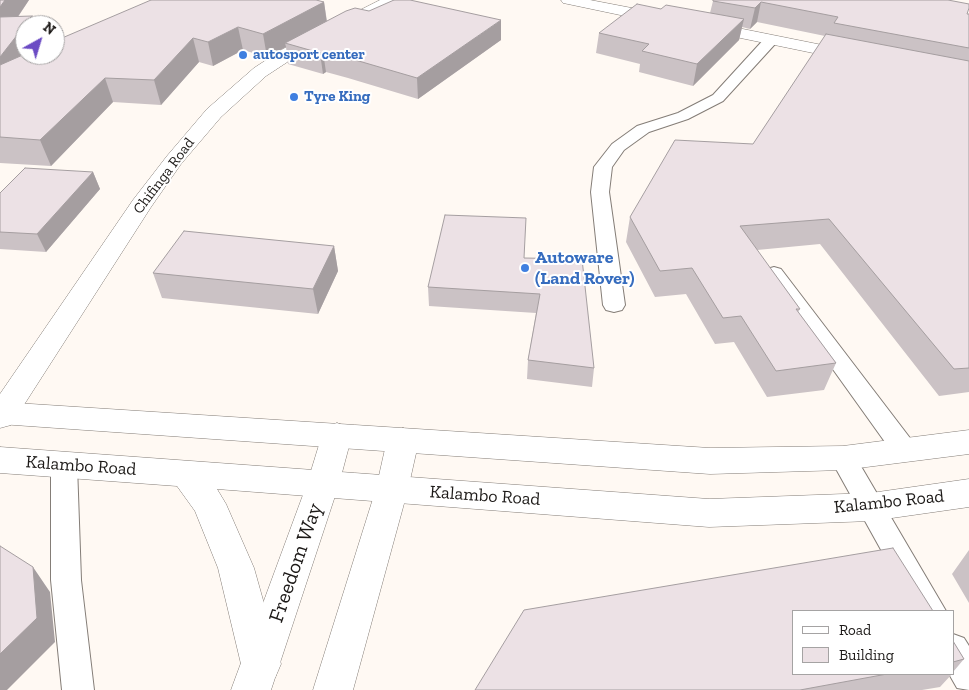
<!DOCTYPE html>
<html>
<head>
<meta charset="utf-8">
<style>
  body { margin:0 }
  #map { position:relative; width:969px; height:690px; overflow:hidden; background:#fff9f3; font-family:"Zilla Slab",serif }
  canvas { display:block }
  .legend { position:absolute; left:792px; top:610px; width:162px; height:65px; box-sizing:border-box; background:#fff; border:1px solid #a5a3a3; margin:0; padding:6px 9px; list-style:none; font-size:15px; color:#1d1a18 }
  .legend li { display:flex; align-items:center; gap:10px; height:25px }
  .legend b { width:25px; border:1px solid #a5a3a3 }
  .north { position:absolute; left:15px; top:15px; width:50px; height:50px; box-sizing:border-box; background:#fff; border:1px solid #a5a3a3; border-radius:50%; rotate:39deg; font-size:14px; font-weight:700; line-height:20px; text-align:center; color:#1d1a18 }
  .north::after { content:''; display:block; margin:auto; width:18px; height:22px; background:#6b4bc4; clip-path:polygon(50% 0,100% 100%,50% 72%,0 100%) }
</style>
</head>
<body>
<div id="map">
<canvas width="969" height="690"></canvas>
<ul class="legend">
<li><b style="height:6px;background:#fff"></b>Road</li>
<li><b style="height:14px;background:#ece1e5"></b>Building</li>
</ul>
<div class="north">N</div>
</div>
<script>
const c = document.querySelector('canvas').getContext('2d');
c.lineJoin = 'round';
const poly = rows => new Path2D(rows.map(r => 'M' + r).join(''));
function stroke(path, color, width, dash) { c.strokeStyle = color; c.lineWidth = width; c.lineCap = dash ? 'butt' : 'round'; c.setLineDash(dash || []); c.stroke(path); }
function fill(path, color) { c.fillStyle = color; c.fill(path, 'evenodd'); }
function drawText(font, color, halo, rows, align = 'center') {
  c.font = font + ' "Zilla Slab",serif'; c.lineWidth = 4; c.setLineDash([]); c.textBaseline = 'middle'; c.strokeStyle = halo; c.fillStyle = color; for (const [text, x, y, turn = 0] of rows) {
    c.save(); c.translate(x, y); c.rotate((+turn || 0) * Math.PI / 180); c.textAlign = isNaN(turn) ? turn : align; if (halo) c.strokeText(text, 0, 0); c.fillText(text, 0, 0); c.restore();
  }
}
const lane = poly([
  [771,36,776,37,778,40,776,43,723,101,688,119,649,132,624,150,612,167,609,192,625,305,622,310,614,312,606,310,603,305,591,192,594,167,612,144,637,126,678,113,713,95,766,37,771,36],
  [774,267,781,269,913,442,917,449,913,456,904,459,895,456,764,273,767,269,774,267],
  [843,448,852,451,946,611,915,611,830,458,834,451,843,448],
  [64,455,73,458,77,465,81,580,94,690,62,690,51,580,51,465,55,458,64,455],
  [953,634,964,638,969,646,969,690,957,688,949,674,953,674,953,634]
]);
const street = poly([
  [380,0,398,0,396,3,295,57,266,76,221,117,181,164,151,207,11,425,0,428,0,394,133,200,167,156,207,109,254,68,283,49,380,0],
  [561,0,590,0,663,14,668,16,671,19,668,22,663,24,568,4,563,3,561,0],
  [703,21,852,51,858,52,860,56,858,60,852,61,697,29,695,26,697,23,703,21]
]);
const secondary = poly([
  [337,423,348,427,352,435,339,484,271,690,231,690,307,484,322,435,326,427,337,423],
  [403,428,414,432,419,440,408,489,353,690,313,690,376,489,387,440,392,432,403,428]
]);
const primary = poly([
  [0,402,710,448,843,446,969,430,969,454,843,470,710,474,0,424,0,402],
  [0,447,709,499,871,493,969,479,969,507,871,521,709,527,217,489,226,504,254,568,281,664,275,678,261,683,247,678,241,664,218,568,195,511,177,486,0,473,0,447]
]);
const wall = poly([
  [0,0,29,0,18,17,25,55,324,2,327,21,501,40,418,99,348,78,326,72,323,74,288,64,286,47,267,57,243,50,213,66,199,62,161,105,113,102,51,166,0,163],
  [948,0,967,14,969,14,969,392,939,396,820,244,757,250,800,309,798,312,836,363,824,390,767,397,734,342,715,344,686,294,655,297,626,242,630,217,753,144,825,36,757,22,750,29,742,27,739,40,693,86,639,72,640,64,596,53,599,33,710,13,713,1],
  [93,172,100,189,46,252,0,249,0,193],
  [334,246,338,271,318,314,162,298,153,273],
  [524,258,594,368,592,387,527,379,528,360,536,313,429,306,428,287],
  [969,550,969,603,952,574],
  [953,641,964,659,953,672],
  [793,674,952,674,940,687,922,690,475,690]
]);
const shadedWall = poly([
  [5,0,29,0,2,40,0,36,0,7],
  [324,2,327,24,285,43,286,47,267,57,263,34],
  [761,2,757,22,750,29,755,8],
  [32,16,35,25,25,25,25,55,0,90,0,57],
  [744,19,739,40,693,86,697,64],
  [501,20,501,40,418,99,417,78],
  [238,27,243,50,213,66,208,42],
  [193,38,199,62,161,105,154,80],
  [323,52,326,72,323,74,320,53],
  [105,78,113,102,51,166,40,140],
  [93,172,100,189,46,252,37,234],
  [334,246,338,271,318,314,313,289],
  [33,567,50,592,55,642,7,690,0,690,0,654]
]);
const building = poly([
  [0,0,5,0,0,7,0,0],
  [151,0,316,0,324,2,263,34,238,27,208,42,193,38,154,80,105,78,40,140,0,137,0,65,25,54,25,55,55,55,55,41,151,0],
  [394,0,410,0,501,20,417,78,345,57,323,52,320,53,285,43,346,11,355,8,369,11,394,0],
  [713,0,948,0,969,4,969,8,967,14,969,14,969,48,834,23,838,17,761,2,755,8,713,1,713,0],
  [637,4,661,9,666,5,744,19,697,64,642,51,649,44,599,33,637,4],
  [32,16,0,57,0,17,32,16],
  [826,34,969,61,969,368,954,369,829,219,740,226,800,309,796,309,836,363,776,371,741,316,723,318,692,268,660,271,630,217,675,140,753,144,826,34],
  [25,168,93,172,37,234,0,232,0,193,25,168],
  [445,215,526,218,524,258,582,259,594,368,528,360,540,294,428,287,445,215],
  [184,231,334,246,313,289,153,273,184,231],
  [0,546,33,567,37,618,0,654,0,546],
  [893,548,933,611,793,611,793,674,887,674,800,690,475,690,524,610,893,548],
  [953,641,964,659,953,662,953,641]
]);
const markers = [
  [243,55,5,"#3f7fe0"],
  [294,97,5,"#3f7fe0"],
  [525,268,5,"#3f7fe0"]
];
const farShopnames = [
  ["autosport center",253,55],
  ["Tyre King",304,97]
];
const farStreetnames = [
  ["Chifinga Road",164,176,-53]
];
const shopNames = [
  ["Autoware",535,258],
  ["(Land Rover)",535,279]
];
const streetNames = [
  ["Kalambo Road",81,466,4],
  ["Kalambo Road",485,496,4],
  ["Kalambo Road",889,502,-6]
];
const nearStreetnames = [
  ["Freedom Way",296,563,-71]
];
stroke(lane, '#847d77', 2);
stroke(street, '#847d77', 1);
stroke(secondary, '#847d77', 1);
stroke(primary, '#847d77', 1);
fill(lane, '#fff');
fill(street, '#fff');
fill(secondary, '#fff');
fill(primary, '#fff');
fill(wall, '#cbc2c5');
fill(shadedWall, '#a59ea0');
fill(building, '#ece1e5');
stroke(building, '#a59ea0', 1);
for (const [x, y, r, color] of markers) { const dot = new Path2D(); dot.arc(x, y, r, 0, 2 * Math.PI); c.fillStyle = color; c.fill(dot); stroke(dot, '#fff', 2); }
drawText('bold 15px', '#366cbe', '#fff', farShopnames, 'left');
drawText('15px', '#1d1a18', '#fff', farStreetnames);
drawText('bold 18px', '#366cbe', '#fff', shopNames, 'left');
drawText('18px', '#1d1a18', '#fff', streetNames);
drawText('21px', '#1d1a18', '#fff', nearStreetnames);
</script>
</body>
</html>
